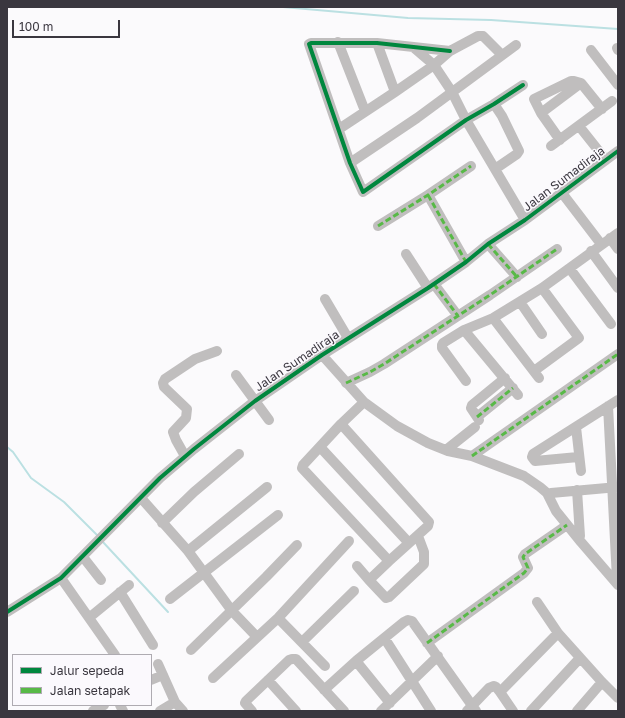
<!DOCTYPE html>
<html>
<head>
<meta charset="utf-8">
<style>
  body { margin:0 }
  #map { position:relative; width:625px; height:718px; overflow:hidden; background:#fbfafc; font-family:"Golos Text",sans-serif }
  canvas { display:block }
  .frame { position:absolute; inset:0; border:8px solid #3a373f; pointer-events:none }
  .legend { position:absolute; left:12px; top:654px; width:140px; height:52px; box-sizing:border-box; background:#fbf9fd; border:1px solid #aeabb1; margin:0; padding:5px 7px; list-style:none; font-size:12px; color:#3a373f }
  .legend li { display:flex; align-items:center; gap:8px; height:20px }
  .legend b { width:20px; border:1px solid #aeabb1 }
  .scale { position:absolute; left:12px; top:20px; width:108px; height:18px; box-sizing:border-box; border:2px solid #3a373f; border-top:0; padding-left:5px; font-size:12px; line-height:14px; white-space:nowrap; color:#3a373f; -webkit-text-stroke:3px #fbf9fd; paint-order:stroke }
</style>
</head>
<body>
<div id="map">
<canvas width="625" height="718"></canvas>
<div class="frame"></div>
<ul class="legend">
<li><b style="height:5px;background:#00873e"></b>Jalur sepeda</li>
<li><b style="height:5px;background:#58b947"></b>Jalan setapak</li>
</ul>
<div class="scale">100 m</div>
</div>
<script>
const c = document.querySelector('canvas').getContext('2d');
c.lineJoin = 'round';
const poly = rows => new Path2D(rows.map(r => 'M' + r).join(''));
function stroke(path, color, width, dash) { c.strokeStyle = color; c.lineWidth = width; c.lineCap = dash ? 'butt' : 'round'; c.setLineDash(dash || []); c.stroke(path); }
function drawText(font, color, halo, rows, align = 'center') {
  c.font = font + ' "Golos Text",sans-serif'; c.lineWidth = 3; c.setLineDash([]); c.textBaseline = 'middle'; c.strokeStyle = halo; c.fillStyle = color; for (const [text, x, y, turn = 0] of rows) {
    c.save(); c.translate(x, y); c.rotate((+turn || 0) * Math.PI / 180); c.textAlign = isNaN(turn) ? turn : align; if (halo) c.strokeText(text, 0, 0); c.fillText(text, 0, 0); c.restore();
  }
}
const stream = poly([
  [283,7,408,18,491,20,618,29],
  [7,447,13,452,31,478,64,502,98,536],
  [102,541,168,612]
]);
const minor = poly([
  [338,42,365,111],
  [377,43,395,92],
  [413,47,434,65,452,92,466,120,525,220],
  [617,48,618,50],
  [591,50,618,85],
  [450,51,377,43,311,43,309,44,350,163,363,192,466,120,494,104,523,85],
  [494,104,502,116,519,151,517,154,495,169],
  [541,113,581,83],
  [579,126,606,160],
  [339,129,395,92,434,65,450,51,478,36,483,36,501,54],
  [560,140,541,113,534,99,571,81,574,81,581,83,602,109],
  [551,146,612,101],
  [350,163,417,118,516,45],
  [562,193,601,244],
  [428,195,466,262],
  [378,226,428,195,471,166],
  [610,238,618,249],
  [488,244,517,277],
  [591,251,618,288],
  [406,254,428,288],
  [570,269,611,324],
  [434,284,458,316],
  [325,299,348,338],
  [520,302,542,334],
  [493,318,539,378],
  [464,330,518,395],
  [322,355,364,402,397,426,428,443,448,451,472,456,524,476,540,487,547,493,556,511,581,542,618,585],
  [534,371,579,338,542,288],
  [236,375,269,420],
  [466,381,442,348,442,345,443,343,464,330,493,318,542,288,618,233],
  [346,383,370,372,384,364,490,295,557,249],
  [608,406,617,579],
  [477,417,513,388],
  [479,420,471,408,472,405,505,378],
  [341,424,429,522,428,526,389,561,302,468,303,465,341,424,364,402],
  [576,427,581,471],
  [320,447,409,543],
  [446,450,475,427],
  [185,456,176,440,173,432,186,418,187,409,164,387,163,383,165,379,195,359,217,351],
  [472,456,618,354],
  [578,457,535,461,532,457,533,454,618,400],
  [577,490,580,536],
  [551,493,618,487],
  [141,498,188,551,232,611,257,637],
  [162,523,194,492,239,454],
  [188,551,267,487],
  [83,557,101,580],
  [389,561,369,580,386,598,389,597,424,564,424,552,418,536],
  [357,566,369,580],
  [61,578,115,655],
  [120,592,153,645],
  [170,599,278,515],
  [537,602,558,633,602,682,618,698],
  [7,612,61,578,160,478,194,449,255,401,322,355,428,288,466,262,488,244,525,220,618,151],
  [90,617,129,585],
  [278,618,325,666],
  [385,639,431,711],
  [302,642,354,591],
  [427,643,524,573,528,568,523,557,525,554,567,525],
  [191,650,266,577,297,545],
  [356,661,390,703],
  [158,664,175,702,183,711],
  [213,678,278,618,349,541],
  [151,680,163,675],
  [268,680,296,711],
  [324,690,356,661,404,622,408,620,412,621,476,711],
  [500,692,558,633],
  [120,705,123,711],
  [93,711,104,705],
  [160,711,175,702],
  [252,711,245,703,246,701,289,660,292,659,296,659,344,711],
  [381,711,438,656],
  [467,711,489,688,494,686,496,687,500,692,513,711],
  [531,711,580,658],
  [577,711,602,682]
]);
const quiet = poly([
  [428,195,466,262],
  [378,226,428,195,471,166],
  [488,244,517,277],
  [434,284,458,316],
  [346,383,370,372,384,364,490,295,557,249],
  [477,417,513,388],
  [472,456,618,354],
  [427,643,524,573,528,568,523,557,525,554,567,525]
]);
const cycleway = poly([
  [450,51,377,43,311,43,309,44,350,163,363,192,466,120,494,104,523,85],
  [7,612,61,578,160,478,194,449,255,401,322,355,428,288,466,262,488,244,525,220,618,151]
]);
const streetNames = [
  ["Jalan Sumadiraja",564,179,-37],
  ["Jalan Sumadiraja",297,361,-34]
];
stroke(stream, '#bbe0e2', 2);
stroke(minor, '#c0bebe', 10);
stroke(quiet, '#58b947', 3, [6, 3]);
stroke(cycleway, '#00873e', 4);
drawText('12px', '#3a373f', '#fbf9fd', streetNames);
</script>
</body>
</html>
